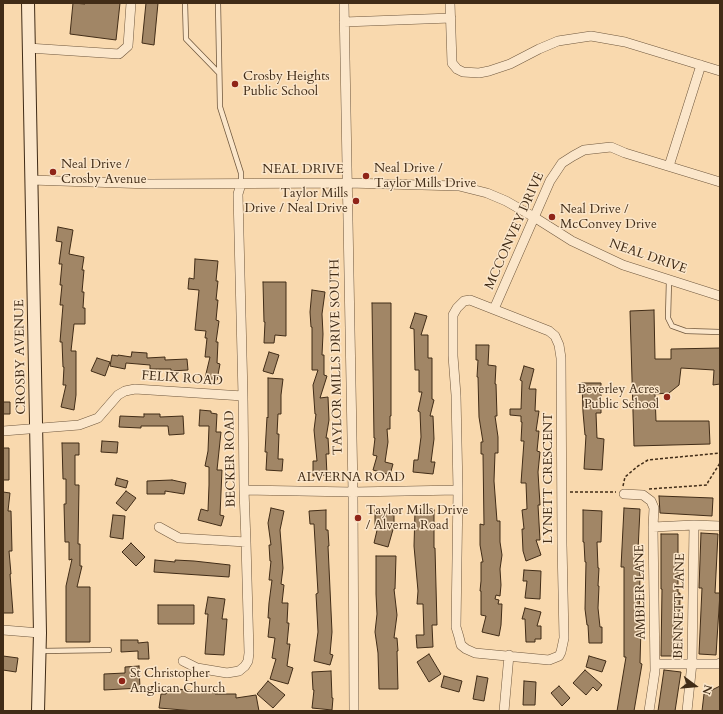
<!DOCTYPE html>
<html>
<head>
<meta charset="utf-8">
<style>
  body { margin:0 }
  #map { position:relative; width:723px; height:714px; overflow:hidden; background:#f9d9ae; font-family:Cardo,serif }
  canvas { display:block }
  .frame { position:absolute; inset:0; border:4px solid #412c17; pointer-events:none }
  .north { position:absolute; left:675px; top:666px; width:40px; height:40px; -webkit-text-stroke:3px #fbe6ca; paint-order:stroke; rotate:106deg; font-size:11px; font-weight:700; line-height:16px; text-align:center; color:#412c17 }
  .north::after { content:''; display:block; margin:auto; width:14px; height:18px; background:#412c17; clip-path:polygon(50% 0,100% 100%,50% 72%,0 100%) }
</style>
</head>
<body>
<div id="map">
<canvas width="723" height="714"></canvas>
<div class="frame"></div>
<div class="north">N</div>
</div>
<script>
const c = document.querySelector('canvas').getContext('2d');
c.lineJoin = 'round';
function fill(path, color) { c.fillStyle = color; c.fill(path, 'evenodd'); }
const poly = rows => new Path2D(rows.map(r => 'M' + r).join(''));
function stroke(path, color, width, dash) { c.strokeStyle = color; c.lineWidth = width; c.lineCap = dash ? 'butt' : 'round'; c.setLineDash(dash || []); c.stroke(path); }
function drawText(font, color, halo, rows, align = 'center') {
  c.font = font + ' Cardo,serif'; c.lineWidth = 3; c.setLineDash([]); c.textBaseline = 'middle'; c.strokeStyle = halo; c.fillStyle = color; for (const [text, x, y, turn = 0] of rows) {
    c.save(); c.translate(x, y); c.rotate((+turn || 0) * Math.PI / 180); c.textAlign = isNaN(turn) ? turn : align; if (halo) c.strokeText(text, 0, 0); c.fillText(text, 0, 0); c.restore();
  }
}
const building = poly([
  [73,3,85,4,85,3,120,3,116,40,70,34,73,3],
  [146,3,158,3,154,45,142,43,146,3],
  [58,227,73,230,69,254,84,257,82,270,84,270,82,292,84,292,83,308,85,308,85,324,74,324,71,351,76,351,76,395,74,410,61,407,66,385,63,385,64,367,63,367,62,342,60,342,63,305,60,305,62,285,60,285,62,264,59,264,62,242,56,241,58,227],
  [195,259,218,261,216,281,218,281,216,300,218,300,216,320,219,321,216,342,218,342,217,363,220,364,217,380,205,378,210,357,205,357,207,338,205,338,206,331,195,330,199,290,188,289,189,278,194,279,195,259],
  [263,282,286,282,286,336,275,335,274,343,264,343,265,322,264,322,263,282],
  [312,290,325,292,322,314,323,334,322,355,324,355,324,375,327,376,320,398,328,397,329,420,326,438,328,438,329,454,326,454,327,475,313,476,313,461,317,461,314,430,316,414,315,414,313,385,318,370,312,370,312,327,311,327,310,312,312,290],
  [372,303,391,303,391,416,390,416,390,429,387,429,388,442,385,462,393,464,390,475,373,470,377,456,373,455,375,438,374,438,372,303],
  [654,310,655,359,671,359,671,349,720,348,720,384,713,385,714,370,681,368,679,385,669,393,655,394,656,421,709,421,710,444,634,446,630,311,654,310],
  [415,313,427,316,421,335,428,335,428,358,432,358,432,399,434,400,430,416,433,416,434,439,431,462,435,462,433,474,413,472,414,460,418,460,421,437,420,412,418,411,422,392,419,392,419,370,415,370,414,329,410,328,415,313],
  [476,345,489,345,488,365,496,366,495,384,496,384,497,416,495,416,498,437,498,453,495,453,494,481,497,521,500,521,500,542,502,555,500,569,501,585,500,596,496,595,495,599,499,600,498,604,502,604,501,625,499,636,482,632,486,616,481,615,481,591,480,591,481,581,481,562,483,562,480,545,480,524,484,525,483,454,481,454,481,442,483,442,479,417,478,377,477,377,478,360,476,360,476,345],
  [132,352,147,353,147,358,165,357,165,360,187,359,188,370,171,371,171,369,150,369,150,365,126,363,125,369,110,366,112,355,118,356,118,355,131,357,132,352],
  [269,352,279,355,273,374,263,371,269,352],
  [97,358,110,362,105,376,91,371,97,358],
  [524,366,534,369,529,389,536,389,535,411,539,411,536,431,539,431,537,451,540,452,538,472,540,505,538,505,540,540,536,540,541,555,526,561,523,551,522,529,524,529,522,510,527,509,526,483,521,483,524,441,521,441,522,422,521,422,521,416,510,415,510,409,521,409,522,381,520,380,524,366],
  [268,378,283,379,281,395,281,414,278,414,277,434,279,434,278,459,283,459,282,471,266,470,267,452,265,452,267,417,268,418,268,378],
  [582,383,601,383,601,413,596,413,597,438,604,439,602,470,584,469,586,435,585,435,583,412,582,383],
  [3,402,10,402,10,414,3,414,3,402],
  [200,410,211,411,211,413,217,414,216,432,221,432,217,470,222,470,220,515,224,516,221,526,198,520,201,509,208,511,209,485,209,467,205,466,208,451,209,426,199,426,200,410],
  [144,414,160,414,160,417,183,416,184,434,169,435,168,426,141,426,141,428,119,427,120,416,144,417,144,414],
  [102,441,118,442,117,453,101,452,102,441],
  [62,443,79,443,79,455,75,455,75,485,79,485,78,544,80,544,80,566,82,566,77,587,90,587,90,642,66,642,66,586,72,559,69,560,69,542,65,542,64,504,66,504,66,479,63,479,62,443],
  [3,448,9,448,9,480,3,480,3,448],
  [117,478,128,481,126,488,115,485,117,478],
  [172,480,186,483,184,494,165,491,165,494,147,494,147,481,172,480],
  [126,491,136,498,126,511,116,503,126,491],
  [3,492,10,493,8,511,11,511,12,551,9,551,11,574,10,574,13,613,3,613,3,492],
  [659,496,713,498,712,516,660,513,659,496],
  [271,508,284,511,280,530,283,568,281,584,284,585,282,603,288,603,287,623,289,623,287,644,290,644,287,666,293,668,288,684,270,679,276,659,272,658,275,638,268,637,270,618,268,618,269,603,272,580,269,580,271,561,270,561,269,545,271,545,268,523,271,508],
  [624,508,640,509,637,571,640,572,639,627,641,627,640,663,642,664,634,711,617,711,626,657,624,657,624,567,621,567,624,508],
  [326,510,326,530,328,530,329,546,328,546,332,632,330,654,333,655,330,665,314,661,318,632,316,594,318,593,314,524,310,524,309,511,326,510],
  [375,510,394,510,394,526,388,547,374,543,378,526,375,526,375,510],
  [434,510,434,548,435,548,437,625,432,625,433,647,417,648,416,635,424,635,423,604,417,604,418,591,414,546,415,511,434,510],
  [583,510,602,511,601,542,597,542,598,568,599,568,598,586,599,586,598,608,600,627,602,627,602,643,589,643,588,625,587,625,585,609,586,562,585,562,584,542,583,542,583,510],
  [113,515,125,516,123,539,110,537,113,515],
  [701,533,718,534,715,593,720,593,716,655,699,654,702,588,699,588,701,533],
  [661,534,678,534,678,593,680,593,679,656,661,656,662,589,661,589,661,534],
  [131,543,145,557,136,566,122,552,131,543],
  [376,556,396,556,395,589,394,589,397,615,394,638,397,638,398,651,397,651,398,689,379,689,378,653,375,632,377,614,376,594,376,556],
  [155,560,175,562,175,560,194,561,230,565,229,577,154,572,155,560],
  [524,570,541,571,540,599,525,598,527,581,523,581,524,570],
  [208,597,225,599,222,619,227,619,224,655,205,654,208,614,205,614,208,597],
  [158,605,194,605,194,624,158,624,158,605],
  [525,608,541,612,537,626,541,626,541,639,535,639,535,642,526,642,525,619,522,619,525,608],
  [121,640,138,640,138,643,148,642,149,659,138,659,138,651,121,652,121,640],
  [429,654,441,674,429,682,417,662,429,654],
  [3,656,18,658,16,672,3,670,3,656],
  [589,656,606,661,602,672,586,667,589,656],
  [139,666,140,688,104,690,104,674,125,673,125,667,139,666],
  [585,670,602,685,597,691,593,687,586,695,573,683,585,670],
  [664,670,681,672,675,711,658,711,664,670],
  [331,671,332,698,333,698,332,710,312,708,314,690,313,690,312,672,331,671],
  [444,676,462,681,459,692,441,687,444,676],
  [477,676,488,678,484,701,473,699,477,676],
  [268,681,285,695,273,708,257,694,268,681],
  [524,681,536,682,535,705,523,705,524,681],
  [559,686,570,698,562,706,551,693,559,686],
  [720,686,720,711,702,711,704,694,720,686],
  [167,688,197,691,197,692,215,692,215,694,236,694,236,698,256,695,259,711,195,711,159,708,161,694,166,694,167,688]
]);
const path = poly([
  [623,486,625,477,638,466,648,460,720,453],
  [649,489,707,485,708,482,720,463],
  [570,492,616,492]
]);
const lane = poly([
  [185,3,186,39,219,73],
  [218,3,220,107,241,173,241,184],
  [669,280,668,318,672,326,686,331,720,332],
  [40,651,109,650]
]);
const street = poly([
  [344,3,353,492,354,711],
  [450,3,452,63,457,69,463,72,479,73,489,71,510,64,539,49,558,41,591,36,625,42,720,71],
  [344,22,451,18],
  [28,48,119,54,128,46,131,3],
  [669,166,701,65],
  [31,180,150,184,348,183,459,186,487,193,506,201,534,217,572,241,623,265,720,296],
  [470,300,549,331,555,336,559,345,561,358,562,544,564,638,561,652,559,656,549,660,475,653,466,649,461,645,459,637,456,627,458,490,456,395,453,356,453,315,457,308,464,301,470,300],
  [494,309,550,181,562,163,573,156,584,150,611,147,625,153,720,182],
  [3,431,79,425,98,418,118,395,125,391,135,389,243,396],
  [244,490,353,492,458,490],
  [624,494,643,495,651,501,654,508,653,527,655,671,649,711],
  [159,527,179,538,246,542],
  [653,527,694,525,720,526],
  [3,630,40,633],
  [183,661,197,668,227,673,239,671,245,666,248,661,249,653,246,542,244,490,243,396,238,194,241,184],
  [655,664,719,664,720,663],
  [504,711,509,655],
  [687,711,692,663,694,525]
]);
const secondary = poly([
  [28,3,40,633,38,711]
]);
const markers = [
  [235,84,4,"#8f2418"],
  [53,172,4,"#8f2418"],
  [366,176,4,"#8f2418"],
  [356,201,4,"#8f2418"],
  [552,217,4,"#8f2418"],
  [667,397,4,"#8f2418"],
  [358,518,4,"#8f2418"],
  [122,681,4,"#8f2418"]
];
const poiNames = [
  ["Crosby Heights",243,77],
  ["Public School",243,92],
  ["Neal Drive /",61,165],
  ["Crosby Avenue",61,180],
  ["Neal Drive /",374,169],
  ["Taylor Mills Drive",374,184],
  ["Taylor Mills",348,194,"right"],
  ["Drive / Neal Drive",348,209,"right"],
  ["Neal Drive /",560,210],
  ["McConvey Drive",560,225],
  ["Beverley Acres",659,390,"right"],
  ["Public School",659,405,"right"],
  ["Taylor Mills Drive",366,511],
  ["/ Alverna Road",366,526],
  ["St Christopher",130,674],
  ["Anglican Church",130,689]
];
const streetNames = [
  ["NEAL DRIVE",303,170],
  ["MCCONVEY DRIVE",515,231,-66],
  ["NEAL DRIVE",648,257,19],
  ["CROSBY AVENUE",21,357,-91],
  ["TAYLOR MILLS DRIVE SOUTH",337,357,-91],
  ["FELIX ROAD",182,379,4],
  ["BECKER ROAD",231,459,-91],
  ["ALVERNA ROAD",351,478],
  ["LYNETT CRESCENT",549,478,-90],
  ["AMBLER LANE",641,592,-91],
  ["BENNETT LANE",680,606,-89]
];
fill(building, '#a18666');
stroke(building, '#412c17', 1);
stroke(lane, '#6f573d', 6);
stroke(street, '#6f573d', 10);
stroke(secondary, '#412c17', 14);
stroke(path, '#412c17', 1.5, [3, 2]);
stroke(lane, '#fbe6ca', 4.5);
stroke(street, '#fbe6ca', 9);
stroke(secondary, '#fbe6ca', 12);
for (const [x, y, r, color] of markers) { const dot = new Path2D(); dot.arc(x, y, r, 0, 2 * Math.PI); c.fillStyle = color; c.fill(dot); stroke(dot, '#fbe6ca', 1.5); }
drawText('13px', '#412c17', '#fbe6ca', poiNames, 'left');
drawText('13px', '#412c17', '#fbe6ca', streetNames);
</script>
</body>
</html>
